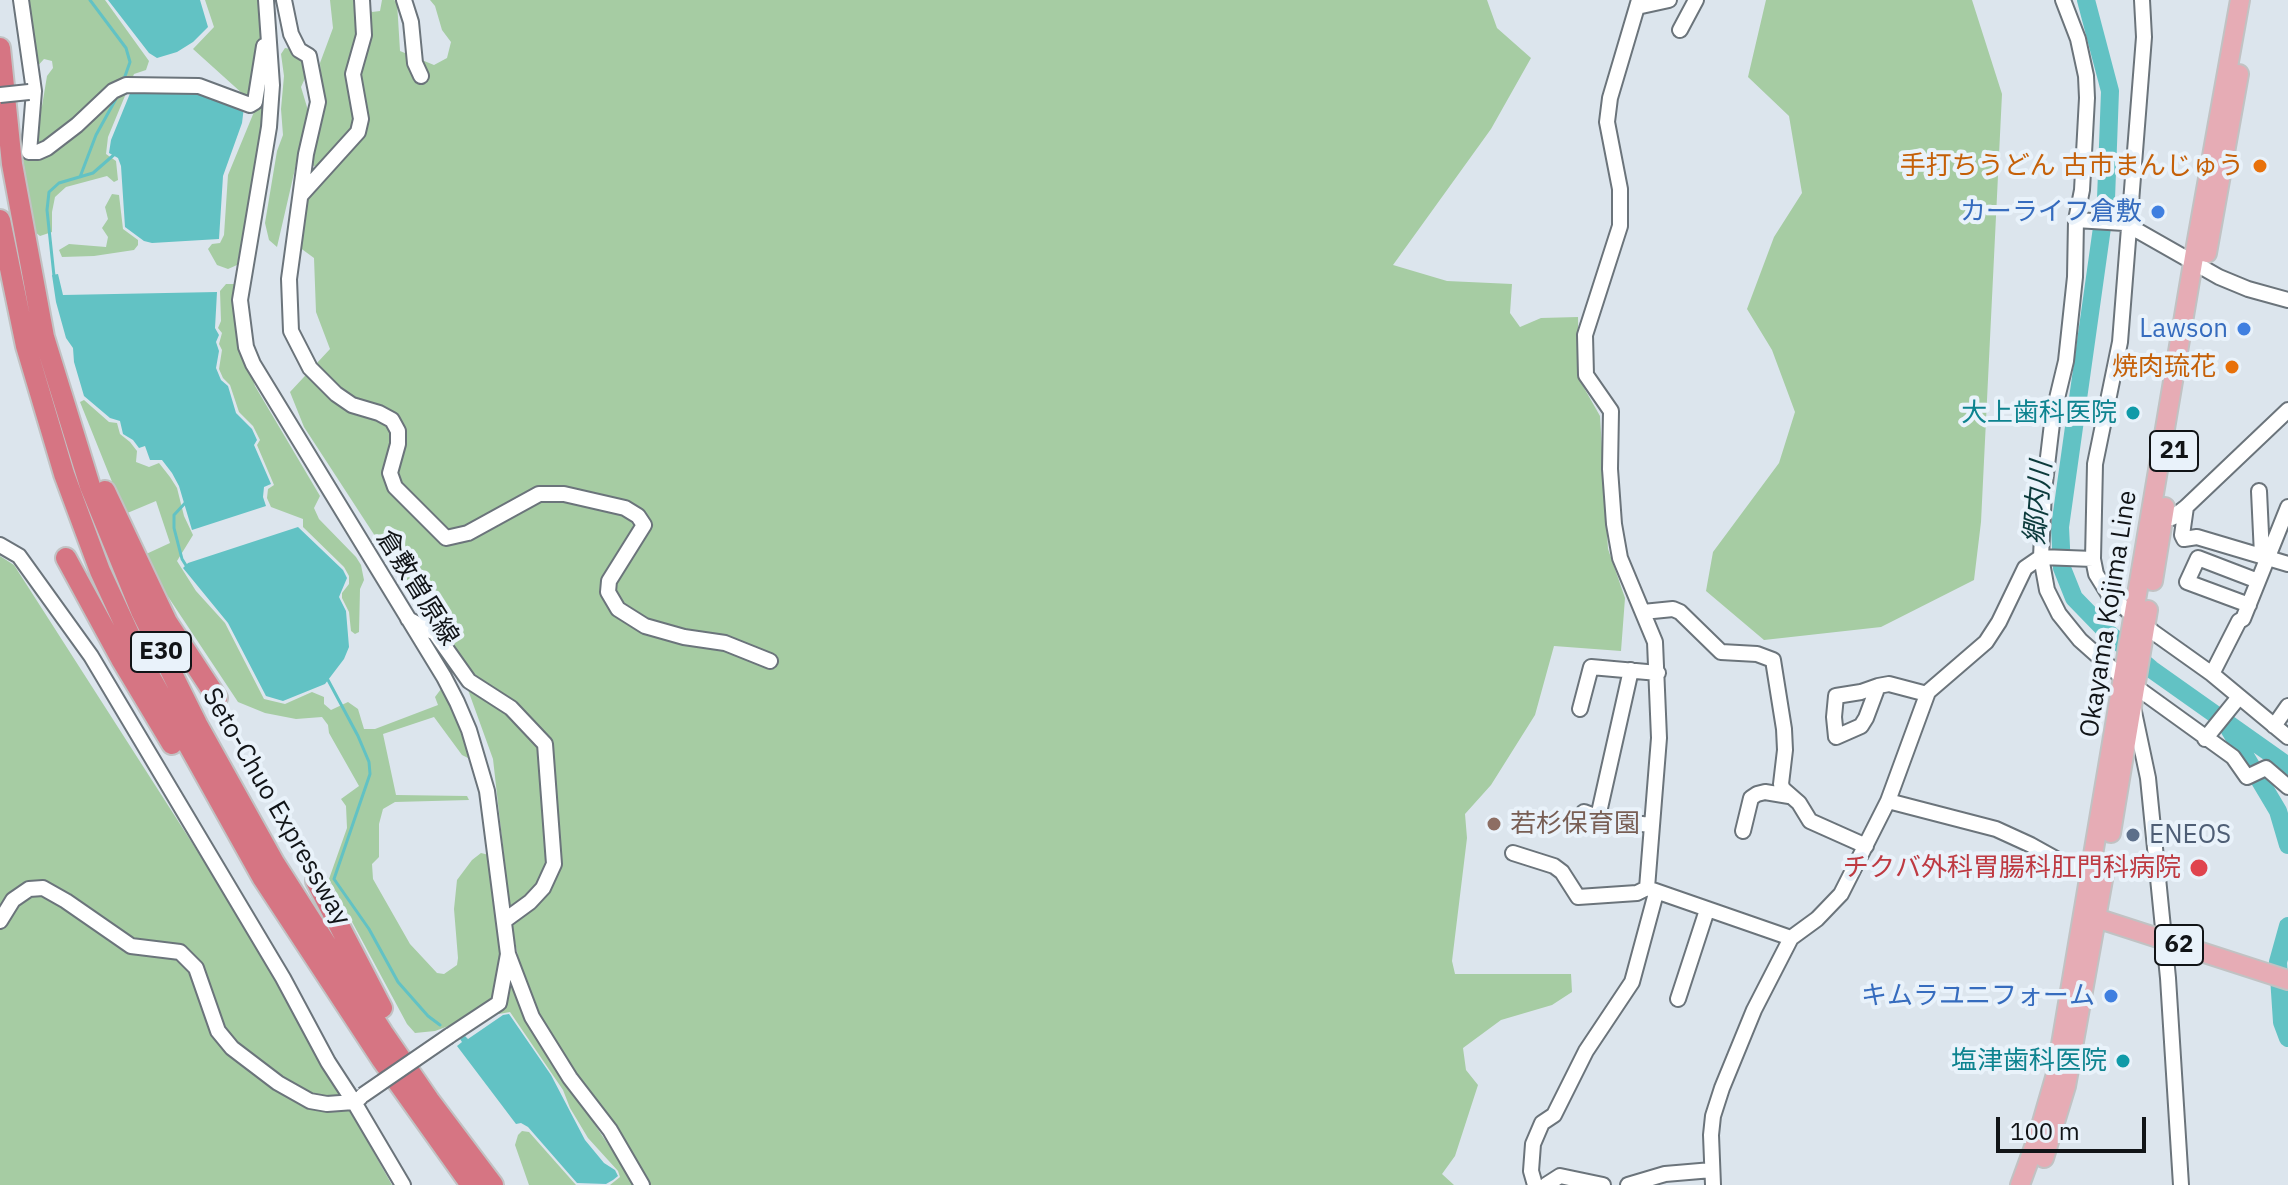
<!DOCTYPE html>
<html>
<head>
<meta charset="utf-8">
<style>
  body { margin:0 }
  #map { position:relative; width:2288px; height:1185px; overflow:hidden; background:#dce5ed; font-family:"IBM Plex Sans",sans-serif }
  canvas { display:block }
  .scale { position:absolute; left:1996px; top:1117px; width:150px; height:36px; box-sizing:border-box; border:4px solid #111417; border-top:0; padding-left:10px; font-size:24px; line-height:28px; white-space:nowrap; color:#111417; -webkit-text-stroke:6px #e9f2fa; paint-order:stroke }
</style>
</head>
<body>
<div id="map">
<canvas width="2288" height="1185"></canvas>
<div class="scale">100 m</div>
</div>
<script>
const c = document.querySelector('canvas').getContext('2d');
c.lineJoin = 'round';
function fill(path, color) { c.fillStyle = color; c.fill(path, 'evenodd'); }
const poly = rows => new Path2D(rows.map(r => 'M' + r).join(''));
function stroke(path, color, width, dash) { c.strokeStyle = color; c.lineWidth = width; c.lineCap = dash ? 'butt' : 'round'; c.setLineDash(dash || []); c.stroke(path); }
function drawText(font, color, halo, rows, align = 'center') {
  c.font = font + ' "IBM Plex Sans","Noto Sans JP",sans-serif'; c.lineWidth = 8; c.setLineDash([]); c.textBaseline = 'middle'; c.strokeStyle = halo; c.fillStyle = color; for (const [text, x, y, turn = 0] of rows) {
    c.save(); c.translate(x, y); c.rotate((+turn || 0) * Math.PI / 180); c.textAlign = isNaN(turn) ? turn : align; if (halo) c.strokeText(text, 0, 0); c.fillText(text, 0, 0); c.restore();
  }
}
const green = poly([
  [24,0,105,0,149,61,146,70,134,74,108,137,106,154,116,161,118,180,114,182,107,176,66,187,55,197,52,212,52,232,40,236,35,232,23,160,37,111,42,106,47,76,53,68,52,61,44,59,35,69],
  [205,0,260,0,262,19,265,97,261,143,237,265,228,269,217,265,208,249,212,244,220,243,224,235,228,175,254,112,244,95,193,49,214,27],
  [330,0,362,0,372,12,380,11,382,0,394,0,397,2,400,51,434,65,447,58,451,42,442,30,435,6,430,0,1487,0,1497,28,1531,58,1491,129,1393,265,1447,281,1512,284,1510,313,1520,327,1541,318,1578,317,1579,379,1600,416,1608,549,1625,598,1621,651,1554,646,1535,715,1491,785,1465,814,1467,838,1452,961,1455,974,1571,974,1572,992,1552,1005,1501,1020,1463,1048,1466,1070,1478,1085,1455,1156,1442,1174,1454,1185,650,1185,633,1153,574,1070,541,1017,521,970,512,928,493,759,459,665,304,427,290,392,330,349,316,312,314,258,299,247,305,199,317,168,298,156,277,247,269,240,265,223,277,151,283,135,281,109,284,76,281,54,285,48,291,49,306,59,306,76,301,87,310,117,323,111,320,63,333,28],
  [1766,0,1972,0,2002,94,1981,522,1974,580,1881,627,1764,640,1706,591,1713,552,1779,463,1795,412,1772,350,1747,309,1774,237,1802,193,1789,116,1748,77],
  [112,194,119,195,123,229,138,240,138,245,134,250,94,256,62,257,59,250,69,244,106,247,108,237,102,228,108,219,105,207],
  [226,284,235,284,234,310,237,329,255,386,320,496,314,508,319,519,356,557,361,565,364,580,360,589,359,632,355,634,351,631,349,612,342,598,342,593,349,584,349,576,344,567,303,527,303,519,271,507,267,498,268,489,274,485,257,445,260,440,253,426,239,412,230,385,223,378,219,369,222,350,219,344,222,333,218,328,221,321,220,291],
  [84,400,109,422,117,423,120,434,130,442,137,451,136,462,149,467,159,463,170,477,177,488,184,516,193,535,177,561,196,591,225,623,264,699,285,704,312,692,324,697,324,704,331,710,348,702,358,709,364,729,375,729,438,705,435,697,441,689,453,709,474,761,462,755,434,717,383,734,396,795,467,796,469,800,395,802,383,809,379,824,379,857,372,864,373,879,410,944,437,973,444,974,457,965,458,958,454,909,457,880,472,860,481,853,489,855,501,949,498,991,493,1002,468,1019,435,1031,415,1033,407,1024,329,879,347,828,346,806,341,799,359,786,329,733,328,725,322,717,296,719,265,713,238,702,153,574,144,555,170,543,156,501,125,514,80,402],
  [0,556,14,565,255,941,392,1185,0,1185],
  [509,980,513,980,530,1027,635,1185,610,1185,620,1177,618,1171,588,1138,570,1108,563,1090,510,1012,499,1014,497,1012],
  [522,1131,529,1132,576,1185,529,1185,515,1145,518,1135]
]);
const water = poly([
  [108,0,200,0,208,27,193,42,177,52,157,58,149,53],
  [131,91,176,91,206,95,244,107,242,123,223,176,219,239,152,243,144,241,125,227,121,166,118,158,109,153,111,140],
  [58,274,63,295,217,292,215,328,219,335,216,342,219,351,216,368,221,380,228,386,236,413,252,429,257,440,254,445,271,484,264,487,263,497,266,506,192,530,179,486,172,473,162,460,150,460,145,446,139,448,133,440,123,434,120,421,110,418,84,396,74,362,73,348,66,338,56,302,52,275],
  [298,527,343,570,347,578,339,597,346,611,349,647,344,659,325,684,283,701,266,696,228,623,183,568,188,563],
  [509,1014,551,1075,585,1140,604,1163,615,1170,618,1176,613,1180,606,1184,577,1183,528,1127,521,1123,516,1124,457,1046,462,1042,460,1039,465,1036,468,1039,503,1015]
]);
const stream = poly([
  [90,0,126,48,130,62,124,79],
  [80,177,96,135,117,97],
  [54,276,47,210,49,192,59,183,93,173,116,153],
  [186,502,174,515,174,528,182,559,187,567],
  [328,680,358,736,369,762,370,774,334,879,369,929,398,982,428,1016,440,1025]
]);
const river = poly([
  [2086,0,2110,91,2106,199,2060,527,2062,568,2074,598,2107,632,2151,669,2288,766],
  [2228,727,2278,811,2288,845],
  [2288,926,2278,962,2282,1022,2288,1038]
]);
const minor = poly([
  [21,0,34,91],
  [266,0,272,85,269,127,240,300,246,347,253,364,444,677,457,702,469,730,487,791,508,954,532,1017,570,1078,610,1130,642,1185],
  [284,0,291,34,299,50,309,56,318,102,306,154,289,279,291,331,310,368,336,394,352,405,379,413,392,420,398,431,398,444,390,473,395,487,446,538,468,533,539,494,564,494,625,508,638,516,644,525,609,581,608,592,618,609,645,626,684,637,725,643,770,661],
  [404,0,411,22,415,63,421,76],
  [1639,0,1610,98,1607,122,1620,189,1620,226,1585,335,1586,375,1611,411,1610,469,1614,524,1620,558,1655,642,1659,738,1647,888],
  [2063,0,2078,39,2086,76,2087,98,2082,190,2076,220,2075,277,2066,361,2053,415,2044,491,2041,557,2047,590,2059,614,2080,640,2125,680],
  [2142,0,2144,37,2120,342,2095,464,2093,559,2096,574,2109,595,2153,632,2212,674,2288,737],
  [1637,7,1669,0],
  [1680,30,1696,0],
  [29,92,34,91,29,152,38,152,47,148,77,125,113,91,126,85,199,86,250,105,255,102,264,46],
  [301,195,358,132,361,119,353,74,364,35,362,0],
  [2076,220,2124,223,2219,277,2248,289,2288,300],
  [2259,491,2262,555],
  [2186,507,2182,535,2184,539,2197,537,2288,564],
  [2164,518,2172,518,2186,507,2288,410],
  [0,545,19,556,91,656,283,978,328,1062,354,1102,403,1185],
  [2041,557,2093,559],
  [2249,605,2187,582,2198,558,2258,581],
  [1643,612,1673,609,1680,612,1721,652,1757,654,1773,660,1784,729,1785,750,1781,784,1783,789,1799,803,1810,821,1866,846],
  [408,619,435,633,469,681,511,708,545,744,554,864,543,888,530,902,504,921],
  [2212,674,2239,621,2243,619,2288,507],
  [1878,686,1866,718,1861,726,1836,737,1834,717,1836,696,1861,692,1878,686,1889,684,1927,694],
  [2136,687,2233,757,2247,777,2266,768,2288,787],
  [2133,707,2148,778,2168,978,2181,1185],
  [1580,709,1591,667,1658,673],
  [2274,726,2288,706],
  [2205,739,2239,697],
  [1888,801,1996,829,2031,845,2067,865,2092,871],
  [1584,812,1605,820,1651,825],
  [1598,817,1631,670],
  [1743,831,1751,798,1757,794,1765,792,1789,796],
  [1513,853,1554,866,1562,872,1578,897,1637,893,1647,888,1791,938],
  [0,921,13,900,29,889,43,888,66,901,131,946,180,952,196,968,218,1031,232,1048,278,1083,310,1101,327,1104,354,1102,360,1098],
  [1678,999,1707,910],
  [449,1036,499,1003,508,954],
  [1535,1185,1531,1171,1533,1144,1542,1123,1554,1115,1586,1051,1632,982,1656,893],
  [1546,1185,1560,1176,1603,1185],
  [1628,1185,1665,1174,1712,1170],
  [1713,1185,1711,1135,1713,1116,1722,1088,1754,1010,1791,938,1817,919,1841,894,1888,801,1928,692,1986,642,1999,622,2025,568,2041,557]
]);
const major = poly([
  [2207,253,2239,74],
  [2153,581,2165,507],
  [2111,833,2148,610],
  [2087,915,2288,980],
  [2044,1158,2066,1086,2104,874],
  [2020,1185,2038,1136,2056,1074,2195,251,2240,0]
]);
const highway = poly([
  [0,48,12,164,44,337,90,486,141,611,197,724,275,864,383,1033,429,1100,493,1185],
  [0,220,26,346,64,474,100,571,142,662,262,877,382,1060,471,1185],
  [105,491,167,622,217,698],
  [66,558,121,659,172,744],
  [316,881,382,1008]
]);
const minorBridge = poly([
  [0,95,29,92],
  [363,1095,449,1036]
]);
const markers = [
  [2260,166,8,"#e8710a"],
  [2158,212,8,"#3f7fe0"],
  [2244,329,8,"#3f7fe0"],
  [2232,367,8,"#e8710a"],
  [2133,413,8,"#0f9aa8"],
  [1494,824,8,"#8d6e63"],
  [2133,835,8,"#5c6f8a"],
  [2199,868,10,"#e0444e"],
  [2111,996,8,"#3f7fe0"],
  [2123,1061,8,"#0f9aa8"]
];
const shields = [
  [2174,451,48],
  [161,652,60],
  [2179,945,48]
];
const shieldNames = [
  ["21",2174,451],
  ["E30",161,652],
  ["62",2179,945]
];
const foodNames = [
  ["手打ちうどん 古市まんじゅう",2244,166],
  ["焼肉琉花",2216,367]
];
const shopNames = [
  ["カーライフ倉敷",2142,212],
  ["Lawson",2228,329],
  ["キムラユニフォーム",2095,996]
];
const cultureNames = [
  ["大上歯科医院",2117,413],
  ["塩津歯科医院",2107,1061]
];
const streetNames = [
  ["倉敷曽原線",417,588,58],
  ["Okayama Kojima Line",2109,614,-81],
  ["Seto-Chuo Expressway",276,807,60]
];
const educationNames = [
  ["若杉保育園",1510,824]
];
const serviceNames = [
  ["ENEOS",2149,835]
];
const healthNames = [
  ["チクバ外科胃腸科肛門科病院",2181,868]
];
const waterNames = [
  ["郷内川",2039,503,-85]
];
fill(green, '#a6cca3');
fill(water, '#62c2c4');
stroke(stream, '#62c2c4', 3);
stroke(river, '#62c2c4', 18);
stroke(minor, '#6b747b', 18);
stroke(major, '#c1c2c3', 22);
stroke(highway, '#c1c2c3', 24);
stroke(minor, '#fff', 14);
stroke(major, '#e6acb5', 18);
stroke(highway, '#d67583', 20);
stroke(minorBridge, '#6b747b', 18, []);
stroke(minorBridge, '#fff', 14);
for (const [x, y, r, color] of markers) { const dot = new Path2D(); dot.arc(x, y, r, 0, 2 * Math.PI); c.fillStyle = color; c.fill(dot); stroke(dot, '#e9f2fa', 3); }
for (const [x, y, w] of shields) { const box = new Path2D(); box.roundRect(x - w / 2, y - 20, w, 40, 6); c.fillStyle = '#e9f2fa'; c.fill(box); stroke(box, '#111417', 2); }
drawText('bold 24px', '#111417', null, shieldNames);
drawText('26px', '#c56008', '#e9f2fa', foodNames, 'right');
drawText('26px', '#366cbe', '#e9f2fa', shopNames, 'right');
drawText('26px', '#0d838f', '#e9f2fa', cultureNames, 'right');
drawText('26px', '#111417', '#e9f2fa', streetNames);
drawText('26px', '#785e54', '#e9f2fa', educationNames, 'left');
drawText('26px', '#4e5e75', '#e9f2fa', serviceNames, 'left');
drawText('26px', '#be3a42', '#e9f2fa', healthNames, 'right');
drawText('italic 28px', '#0b3a3b', '#e9f2fa', waterNames);
</script>
</body>
</html>
